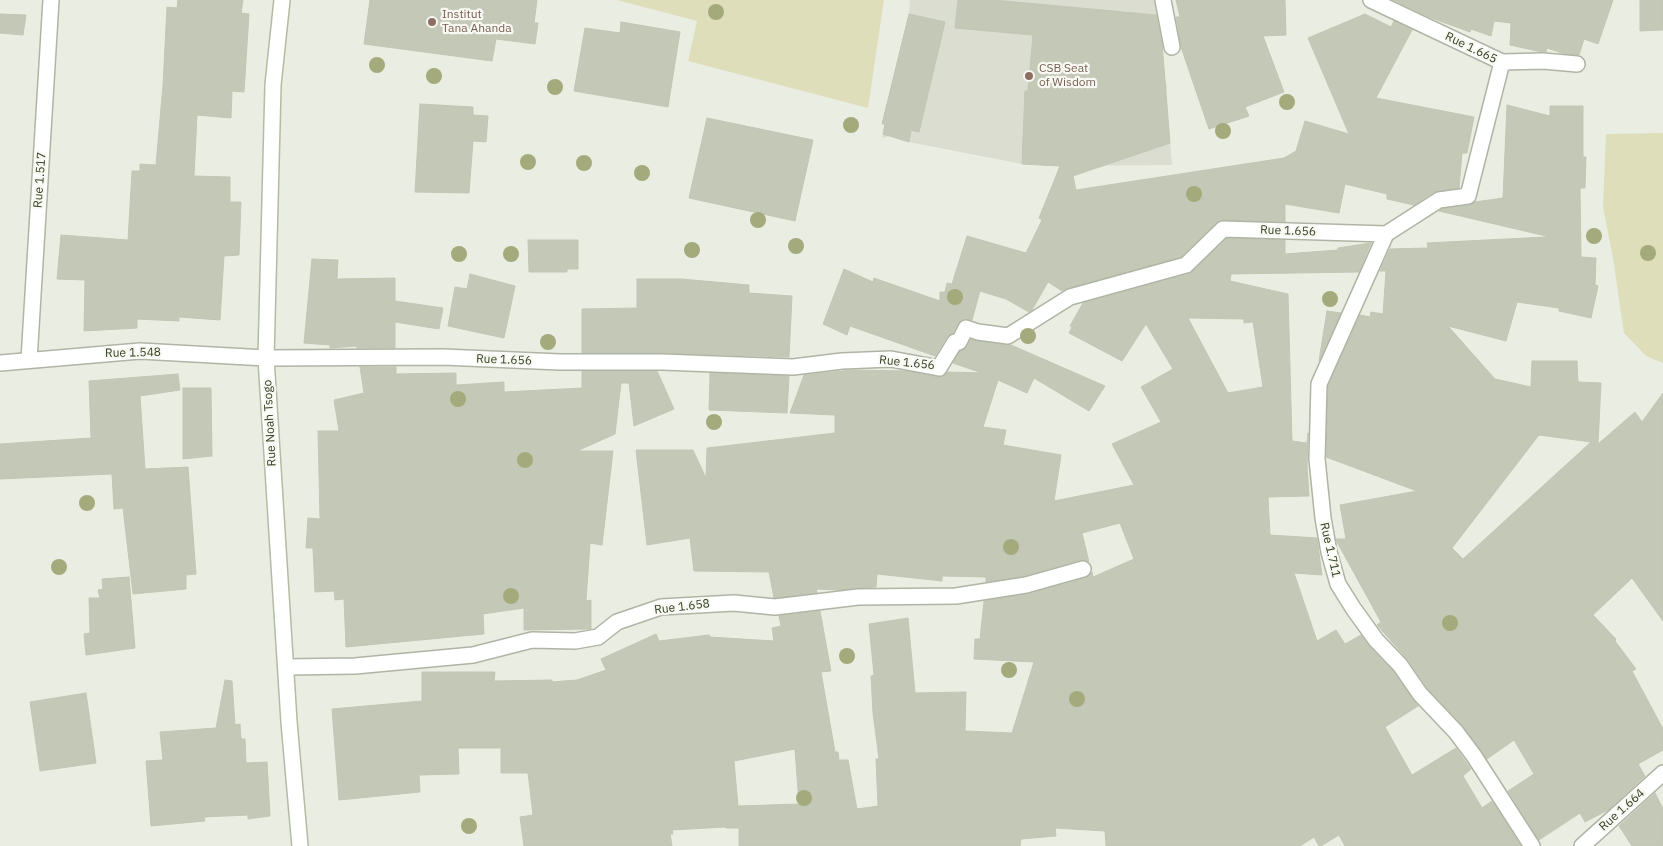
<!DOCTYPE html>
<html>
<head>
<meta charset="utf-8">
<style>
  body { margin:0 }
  canvas { display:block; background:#eaede2 }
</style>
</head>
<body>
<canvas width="1663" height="846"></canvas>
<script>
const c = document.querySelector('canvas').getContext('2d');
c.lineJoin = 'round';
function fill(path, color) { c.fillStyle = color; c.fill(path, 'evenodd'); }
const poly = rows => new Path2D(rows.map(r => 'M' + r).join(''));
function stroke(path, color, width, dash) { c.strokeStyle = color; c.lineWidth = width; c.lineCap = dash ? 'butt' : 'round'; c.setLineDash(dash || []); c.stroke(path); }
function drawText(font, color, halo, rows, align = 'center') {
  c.font = font + ' "IBM Plex Sans",sans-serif'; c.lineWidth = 4.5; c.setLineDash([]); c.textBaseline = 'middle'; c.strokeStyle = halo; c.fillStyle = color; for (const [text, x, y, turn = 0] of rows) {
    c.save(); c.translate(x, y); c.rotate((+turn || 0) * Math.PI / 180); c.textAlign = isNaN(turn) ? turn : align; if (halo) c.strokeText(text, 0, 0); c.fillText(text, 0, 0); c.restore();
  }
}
const built = poly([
  [910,0,1156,0,1162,66,1167,87,1166,97,1172,165,1057,166,1022,164,909,142,889,136,882,138,885,124,882,124,909,14]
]);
const green = poly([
  [617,0,884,0,868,108,688,61,697,21],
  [1663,133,1663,363,1646,356,1624,333,1613,258,1603,207,1606,134]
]);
const building = poly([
  [178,0,243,0,241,13,249,14,244,92,232,91,231,118,197,115,194,176,230,177,230,202,241,202,239,255,224,256,220,320,179,317,179,321,137,319,137,328,84,331,85,280,57,279,61,235,128,240,132,171,140,171,140,164,156,165,163,85,167,7,177,8,178,0],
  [370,0,537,0,534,23,538,23,535,44,496,39,492,61,364,44,370,0],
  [958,0,993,0,1156,15,1162,43,1170,143,1073,176,1076,190,1284,158,1296,151,1305,121,1349,134,1308,38,1365,14,1391,27,1394,21,1412,30,1376,98,1474,117,1467,153,1462,153,1459,188,1434,192,1414,205,1387,199,1387,194,1345,184,1339,213,1285,204,1285,222,1220,220,1181,257,1062,291,1048,282,1032,310,1029,312,1006,299,980,291,972,320,965,319,960,321,953,333,947,337,935,356,850,326,847,335,823,324,844,269,873,282,874,278,940,301,940,292,945,292,947,283,952,284,967,236,1026,253,1042,220,1039,218,1060,166,1022,164,1025,91,1028,91,1033,35,955,28,958,0],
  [1176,0,1285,0,1286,35,1263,36,1284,92,1245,107,1249,116,1209,129,1181,47,1176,17,1180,17,1176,0],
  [1393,0,1613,0,1598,44,1584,39,1579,55,1565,54,1547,48,1546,52,1542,52,1510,45,1511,23,1494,21,1491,36,1471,29,1470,32,1429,17,1393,0],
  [1640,0,1663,0,1663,30,1640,31,1640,0],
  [0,14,26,15,23,35,0,33,0,14],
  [909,14,945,22,919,132,911,130,909,142,883,134,885,124,882,124,909,14],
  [621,22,680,32,668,107,574,91,585,28,620,33,621,22],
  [420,104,473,107,473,115,488,116,486,142,473,141,469,193,415,192,420,104],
  [1507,105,1550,116,1550,106,1583,106,1583,157,1586,157,1585,188,1580,188,1581,257,1596,258,1595,285,1598,286,1591,318,1559,311,1559,308,1517,302,1506,341,1448,326,1495,379,1531,387,1532,361,1577,361,1578,382,1601,383,1598,444,1635,412,1642,422,1663,393,1663,621,1632,578,1593,615,1616,639,1615,641,1636,669,1632,671,1663,729,1663,750,1638,764,1645,776,1608,810,1585,822,1580,813,1539,840,1508,791,1534,774,1514,740,1487,759,1463,726,1427,688,1408,660,1377,625,1381,622,1337,542,1336,539,1346,539,1340,505,1417,491,1326,457,1328,386,1360,315,1370,317,1371,312,1383,314,1386,271,1380,271,1390,249,1428,248,1427,243,1546,237,1546,236,1439,211,1442,209,1469,205,1475,202,1503,198,1507,105],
  [1539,435,1591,442,1463,559,1452,548,1539,435],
  [707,118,813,140,795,221,689,198,707,118],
  [1227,238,1285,240,1285,254,1338,250,1338,248,1371,243,1359,272,1231,274,1230,281,1288,294,1292,441,1307,443,1308,433,1307,466,1309,496,1268,497,1270,535,1317,538,1322,575,1294,573,1317,641,1336,630,1345,644,1361,635,1369,646,1393,671,1418,706,1385,727,1412,775,1456,748,1471,769,1463,776,1482,808,1492,801,1521,846,1345,846,1339,835,1321,846,1319,846,1314,837,1300,846,1106,846,1105,831,1055,828,1056,836,1021,839,1020,846,739,846,739,828,726,828,726,827,672,830,673,834,670,834,672,846,524,846,520,817,533,815,528,773,501,773,501,748,458,748,459,774,419,775,420,792,339,800,332,709,422,701,422,672,495,672,494,681,552,680,552,682,577,680,606,670,601,659,656,634,659,641,709,635,710,637,774,641,772,628,781,626,779,616,820,611,831,671,821,672,835,752,838,752,839,760,848,760,857,809,878,806,876,759,879,759,873,713,871,676,874,675,869,624,908,618,915,693,966,692,965,731,1012,733,1034,662,974,659,975,639,980,639,984,601,1029,594,1086,578,1092,572,1093,577,1134,559,1120,523,1082,533,1089,562,1080,560,1024,576,986,582,986,577,942,576,942,581,877,574,876,587,839,590,816,589,817,593,774,598,769,572,694,571,690,538,647,545,636,450,693,450,706,478,707,448,835,433,835,415,790,413,804,375,852,370,905,371,938,377,943,376,947,372,982,373,953,363,960,351,967,347,971,339,1011,345,1105,386,1089,411,1034,378,1027,393,998,380,983,427,1006,430,1003,445,1061,455,1054,501,1134,485,1112,444,1161,422,1141,387,1173,369,1146,324,1122,361,1069,333,1072,327,1070,326,1083,303,1189,274,1227,238],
  [1188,318,1244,319,1244,323,1253,322,1263,387,1228,393,1188,318],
  [795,749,799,804,738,806,734,761,795,749],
  [528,240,578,240,578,269,567,269,567,272,529,272,528,240],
  [312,259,338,260,337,279,395,278,395,301,443,308,439,329,395,322,395,348,357,348,357,346,330,348,330,345,304,343,312,259],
  [470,274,515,286,504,338,448,326,455,287,467,289,470,274],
  [637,279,681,279,749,285,749,293,792,296,789,357,662,353,582,353,582,309,637,308,637,279],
  [1327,311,1341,313,1319,361,1327,311],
  [360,367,396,367,396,374,456,373,456,385,504,382,504,392,582,388,582,371,657,371,674,409,634,426,629,383,621,383,615,434,577,451,613,451,602,545,590,543,586,601,591,600,591,629,524,630,524,608,483,614,484,634,346,647,344,599,335,600,334,591,315,592,313,548,306,548,308,518,320,519,318,431,339,431,334,400,364,393,360,367],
  [710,373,789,376,787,413,709,410,710,373],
  [178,374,180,390,140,396,145,469,188,467,196,574,186,575,186,589,133,594,123,508,114,509,112,474,0,479,0,444,91,438,89,381,178,374],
  [183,388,211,388,212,456,183,459,183,388],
  [129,577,135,648,86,655,84,634,90,633,89,598,100,598,98,590,103,589,102,579,129,577],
  [225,680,232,681,235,725,240,724,241,739,245,739,246,763,267,762,270,816,248,819,248,815,204,817,205,821,151,826,146,761,163,760,160,732,216,728,225,680],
  [86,693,96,763,40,771,30,702,86,693],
  [1655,793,1663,809,1663,846,1632,846,1619,826,1655,793]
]);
const minor = poly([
  [1163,0,1172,47],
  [1371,0,1502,62,1543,61,1577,64],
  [1386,234,1319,384,1317,459,1323,518,1329,552,1338,584,1353,608,1376,640,1400,665,1420,694,1456,732,1474,756,1532,846],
  [29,360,51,0],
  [0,363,140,351,266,358,443,357,560,362,662,362,793,367,842,361,891,359,939,368,955,342,959,342,966,328,978,332,1008,336,1070,297,1186,265,1223,229,1386,234,1439,200,1468,196,1502,62],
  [286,667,355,666,473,655,532,640,575,641,598,637,617,622,661,607,734,603,775,607,858,597,956,596,1026,585,1083,569],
  [1582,846,1663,773]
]);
const secondary = poly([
  [282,0,273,85,266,358,289,722,300,846]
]);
const trees = [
  [716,12],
  [377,65],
  [434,76],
  [555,87],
  [1287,102],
  [851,125],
  [1223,131],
  [528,162],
  [584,163],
  [642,173],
  [1194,194],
  [758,220],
  [1594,236],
  [796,246],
  [692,250],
  [1648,253],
  [459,254],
  [511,254],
  [955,297],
  [1330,299],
  [1028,336],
  [548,342],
  [458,399],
  [714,422],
  [525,460],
  [87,503],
  [1011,547],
  [59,567],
  [511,596],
  [1450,623],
  [847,656],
  [1009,670],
  [1077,699],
  [804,798],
  [469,826]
];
const markers = [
  [432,22,5,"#8d6e63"],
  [1029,76,5,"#8d6e63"]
];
const educationNames = [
  ["Institut",442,15],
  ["Tana Ahanda",442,29],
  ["CSB Seat",1039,69],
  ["of Wisdom",1039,83]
];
const streetNames = [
  ["Rue 1.665",1471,48,26],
  ["Rue 1.517",40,180,-86],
  ["Rue 1.656",1288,231,2],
  ["Rue 1.548",133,353,-1],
  ["Rue 1.656",504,360,2],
  ["Rue 1.656",907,363,6],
  ["Rue Noah Tsogo",270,423,-93],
  ["Rue 1.711",1330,550,77],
  ["Rue 1.658",682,607,-7],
  ["Rue 1.664",1622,810,-42]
];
fill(built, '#daddd0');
fill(green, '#dfdeba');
fill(building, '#c3c8b7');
stroke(building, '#c2c7b4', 1);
stroke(minor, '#afb5a4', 18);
stroke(secondary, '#b3bca3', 18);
stroke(minor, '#fff', 15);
stroke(secondary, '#fff', 15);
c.fillStyle = '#a5aa7c';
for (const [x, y] of trees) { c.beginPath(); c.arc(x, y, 8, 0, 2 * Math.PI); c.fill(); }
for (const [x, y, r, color] of markers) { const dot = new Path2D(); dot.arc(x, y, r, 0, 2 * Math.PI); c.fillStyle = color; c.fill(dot); stroke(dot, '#f8f9f3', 2); }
drawText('12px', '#785e54', '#f8f9f3', educationNames, 'left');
drawText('12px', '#323f21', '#f8f9f3', streetNames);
</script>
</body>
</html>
